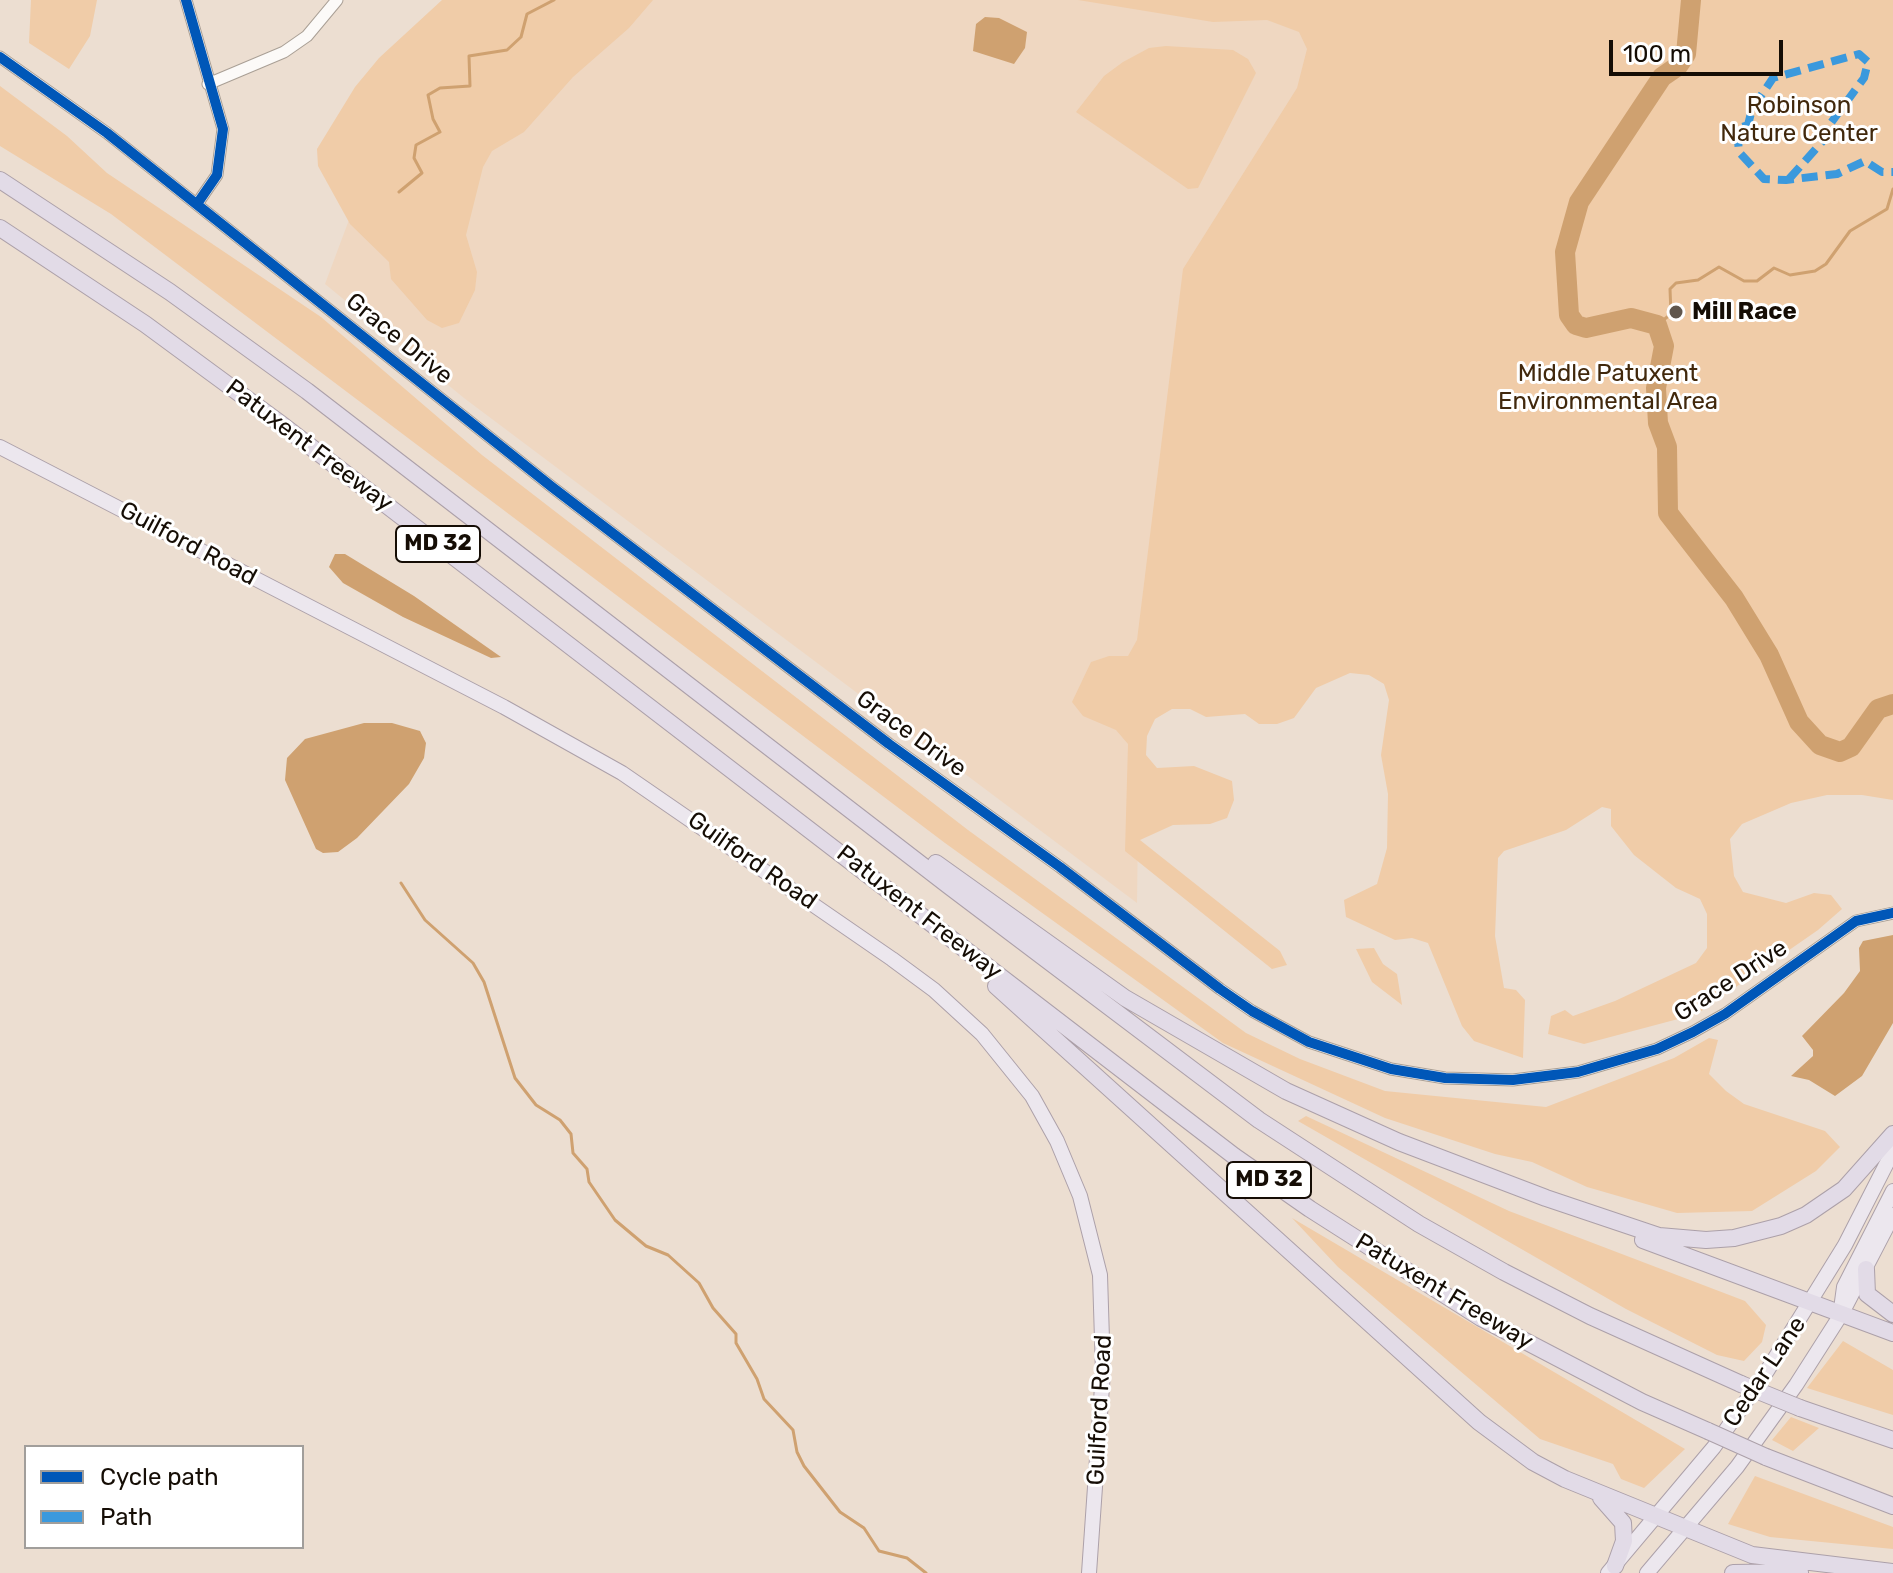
<!DOCTYPE html>
<html>
<head>
<meta charset="utf-8">
<style>
  body { margin:0 }
  #map { position:relative; width:1893px; height:1573px; overflow:hidden; background:#ecded1; font-family:Rubik,sans-serif }
  canvas { display:block }
  .legend { position:absolute; left:24px; top:1445px; width:280px; height:104px; box-sizing:border-box; background:#fff; border:2px solid #a19e9b; margin:0; padding:10px 14px; list-style:none; font-size:24px; color:#150d05 }
  .legend li { display:flex; align-items:center; gap:16px; height:40px }
  .legend b { width:40px; border:2px solid #a19e9b }
  .scale { position:absolute; left:1609px; top:40px; width:174px; height:36px; box-sizing:border-box; border:4px solid #150d05; border-top:0; padding-left:10px; font-size:24px; line-height:28px; white-space:nowrap; color:#150d05; -webkit-text-stroke:6px #fff; paint-order:stroke }
</style>
</head>
<body>
<div id="map">
<canvas width="1893" height="1573"></canvas>
<ul class="legend">
<li><b style="height:10px;background:#0057b8"></b>Cycle path</li>
<li><b style="height:10px;background:#3b99dd"></b>Path</li>
</ul>
<div class="scale">100 m</div>
</div>
<script>
const c = document.querySelector('canvas').getContext('2d');
c.lineJoin = 'round';
function fill(path, color) { c.fillStyle = color; c.fill(path, 'evenodd'); }
const poly = rows => new Path2D(rows.map(r => 'M' + r).join(''));
function stroke(path, color, width, dash) { c.strokeStyle = color; c.lineWidth = width; c.lineCap = dash ? 'butt' : 'round'; c.setLineDash(dash || []); c.stroke(path); }
function drawText(font, color, halo, rows, align = 'center') {
  c.font = font + ' Rubik,sans-serif'; c.lineWidth = 6; c.setLineDash([]); c.textBaseline = 'middle'; c.strokeStyle = halo; c.fillStyle = color; for (const [text, x, y, turn = 0] of rows) {
    c.save(); c.translate(x, y); c.rotate((+turn || 0) * Math.PI / 180); c.textAlign = isNaN(turn) ? turn : align; if (halo) c.strokeText(text, 0, 0); c.fillText(text, 0, 0); c.restore();
  }
}
const built = poly([
  [484,0,1630,0,1140,667,1137,903,464,398,325,284,386,121]
]);
const green = poly([
  [31,0,97,0,90,36,69,69,29,43],
  [442,0,653,0,629,28,573,77,524,132,492,151,483,167,466,235,477,272,475,290,459,323,442,328,427,320,391,279,389,262,350,224,318,166,317,149,355,87,379,58],
  [1078,0,1893,0,1893,800,1862,795,1827,795,1791,803,1742,824,1730,839,1734,876,1743,892,1786,903,1814,893,1831,895,1842,909,1818,930,1697,1014,1584,1044,1548,1034,1551,1016,1565,1010,1573,1016,1615,1001,1696,963,1707,948,1707,914,1700,899,1676,888,1634,855,1611,826,1611,809,1602,807,1566,830,1504,851,1498,858,1495,936,1504,988,1516,990,1525,1000,1523,1058,1474,1041,1462,1026,1428,943,1412,938,1395,940,1346,917,1344,900,1377,884,1387,848,1388,794,1381,755,1389,700,1384,684,1369,675,1350,673,1316,688,1294,718,1277,724,1259,724,1245,714,1206,717,1190,709,1172,709,1155,719,1147,736,1146,755,1157,768,1194,766,1232,781,1234,800,1227,818,1210,824,1173,825,1140,840,1280,951,1287,965,1272,969,1125,851,1128,744,1116,730,1083,716,1072,702,1091,662,1109,656,1128,656,1137,640,1183,269,1297,88,1307,49,1299,32,1267,20,1213,22],
  [1166,46,1233,50,1248,59,1256,73,1198,188,1188,189,1076,112,1104,76,1123,62,1149,48],
  [0,86,67,136,107,173,321,317,482,455,968,830,1246,1033,1300,1059,1385,1091,1546,1107,1674,1058,1709,1038,1718,1040,1709,1074,1726,1091,1744,1104,1825,1131,1840,1147,1816,1171,1752,1211,1677,1213,1587,1187,1532,1162,1495,1154,1385,1118,1223,1043,945,843,111,214,0,146],
  [1374,948,1383,964,1397,974,1402,1005,1372,982,1356,949],
  [1306,1116,1509,1211,1745,1301,1766,1325,1762,1342,1744,1361,1717,1355,1626,1309,1298,1121],
  [1292,1218,1685,1449,1644,1488,1621,1479,1613,1464,1540,1439,1338,1267],
  [1843,1341,1893,1370,1893,1415,1807,1388],
  [1791,1417,1819,1428,1793,1451,1772,1440],
  [1755,1476,1893,1527,1893,1549,1770,1537,1728,1524]
]);
const water = poly([
  [985,17,999,18,1027,32,1025,48,1014,64,973,51,976,24],
  [335,554,345,554,414,596,501,657,491,658,403,617,343,583,329,567],
  [364,723,392,723,420,731,426,743,424,758,409,784,357,838,338,852,323,853,316,849,285,780,287,758,305,739],
  [1893,935,1893,1023,1862,1076,1835,1096,1809,1080,1791,1076,1813,1056,1813,1050,1802,1036,1844,993,1860,971,1859,948,1863,941]
]);
const stream = poly([
  [399,192,422,173,414,158,416,145,440,132,433,119,428,95,440,88,470,86,469,56,507,50,521,37,527,14,554,0],
  [1657,325,1671,314,1670,289,1676,283,1698,280,1719,267,1744,281,1757,281,1774,268,1790,275,1815,271,1826,264,1850,231,1887,209,1893,189],
  [401,883,425,920,473,963,484,982,515,1078,536,1105,560,1120,571,1134,573,1153,587,1169,589,1182,615,1220,646,1246,668,1255,699,1283,713,1308,736,1334,736,1343,757,1379,764,1399,793,1430,797,1452,804,1466,840,1512,864,1528,879,1551,907,1558,926,1573]
]);
const river = poly([
  [1691,0,1686,54,1678,66,1662,77,1579,202,1565,252,1569,315,1576,325,1586,328,1631,318,1657,325,1664,346,1656,388,1658,423,1667,447,1668,513,1734,598,1769,655,1799,722,1820,745,1840,752,1851,747,1878,709,1893,704]
]);
const minor = poly([
  [186,0,223,129,217,175,197,204],
  [0,57,107,133,552,487,889,744,1060,867,1220,989,1252,1011,1309,1042,1391,1069,1445,1078,1513,1080,1578,1072,1657,1049,1693,1032,1725,1014,1856,921,1893,913],
  [208,84,284,52,307,36,337,0]
]);
const major = poly([
  [0,447,504,707,622,773,892,959,934,990,982,1034,1032,1096,1057,1141,1080,1196,1100,1275,1103,1372,1089,1573],
  [1841,1309,1844,1287,1893,1191],
  [1608,1573,1714,1447,1767,1371,1845,1245,1893,1151],
  [1647,1573,1737,1467,1796,1385,1842,1313,1893,1215]
]);
const highway = poly([
  [0,180,170,292,307,391,949,886,1259,1120,1419,1224,1504,1272,1590,1316,1741,1384],
  [0,228,145,324,281,424,1234,1156,1310,1209,1481,1318,1642,1402,1708,1431],
  [936,863,1125,998,1286,1091,1399,1142,1546,1198,1659,1236,1706,1240,1734,1238,1781,1226,1806,1215,1844,1189,1893,1134],
  [996,986,1479,1422,1533,1462,1565,1479,1752,1555,1893,1572],
  [1643,1240,1893,1333],
  [1866,1269,1867,1294,1893,1314],
  [1800,1408,1893,1440],
  [1766,1457,1893,1506],
  [1601,1498,1623,1523,1624,1541,1615,1566],
  [1733,1573,1800,1572]
]);
const highwayBridge = poly([
  [1741,1384,1800,1408],
  [1708,1431,1766,1457]
]);
const quiet = poly([
  [1789,179,1822,142,1825,131,1864,78,1868,62,1859,54,1773,78,1752,109,1748,125,1737,129,1739,152,1764,179,1786,180,1837,174,1865,161,1882,172,1893,172]
]);
const cycleway = poly([
  [186,0,223,129,217,175,197,204],
  [0,57,107,133,552,487,889,744,1060,867,1220,989,1252,1011,1309,1042,1391,1069,1445,1078,1513,1080,1578,1072,1657,1049,1693,1032,1725,1014,1856,921,1893,913]
]);
const markers = [
  [1676,312,8,"#60564c"]
];
const shields = [
  [438,544,84],
  [1269,1180,84]
];
const shieldNames = [
  ["MD 32",438,544],
  ["MD 32",1269,1180]
];
const parkNames = [
  ["Robinson",1799,106],
  ["Nature Center",1799,134],
  ["Middle Patuxent",1608,374],
  ["Environmental Area",1608,402]
];
const poiNames = [
  ["Mill Race",1692,312]
];
const streetNames = [
  ["Grace Drive",399,339,39],
  ["Patuxent Freeway",309,446,37],
  ["Guilford Road",188,544,28],
  ["Grace Drive",911,734,36],
  ["Guilford Road",752,861,35],
  ["Patuxent Freeway",919,913,38],
  ["Grace Drive",1731,981,-33],
  ["Patuxent Freeway",1444,1292,31],
  ["Cedar Lane",1765,1372,-56],
  ["Guilford Road",1100,1410,-87]
];
fill(built, '#efd7c1');
fill(green, '#f0cca8');
fill(water, '#cfa170');
stroke(stream, '#cfa170', 3);
stroke(river, '#cfa170', 20);
stroke(minor, '#a99f95', 13);
stroke(major, '#aca0a9', 16);
stroke(highway, '#aca0a9', 18);
stroke(minor, '#fcfaf8', 11);
stroke(major, '#ece7ee', 14);
stroke(highway, '#e2dbe7', 16);
stroke(highwayBridge, '#aca0a9', 18, []);
stroke(highwayBridge, '#e2dbe7', 16);
stroke(quiet, '#3b99dd', 8, [16, 8]);
stroke(cycleway, '#0057b8', 10);
for (const [x, y, r, color] of markers) { const dot = new Path2D(); dot.arc(x, y, r, 0, 2 * Math.PI); c.fillStyle = color; c.fill(dot); stroke(dot, '#fff', 3); }
for (const [x, y, w] of shields) { const box = new Path2D(); box.roundRect(x - w / 2, y - 18, w, 36, 6); c.fillStyle = '#fff'; c.fill(box); stroke(box, '#150d05', 2); }
drawText('bold 22px', '#150d05', null, shieldNames);
drawText('24px', '#41280c', '#fff', parkNames);
drawText('bold 24px', '#150d05', '#fff', poiNames, 'left');
drawText('24px', '#150d05', '#fff', streetNames);
</script>
</body>
</html>
